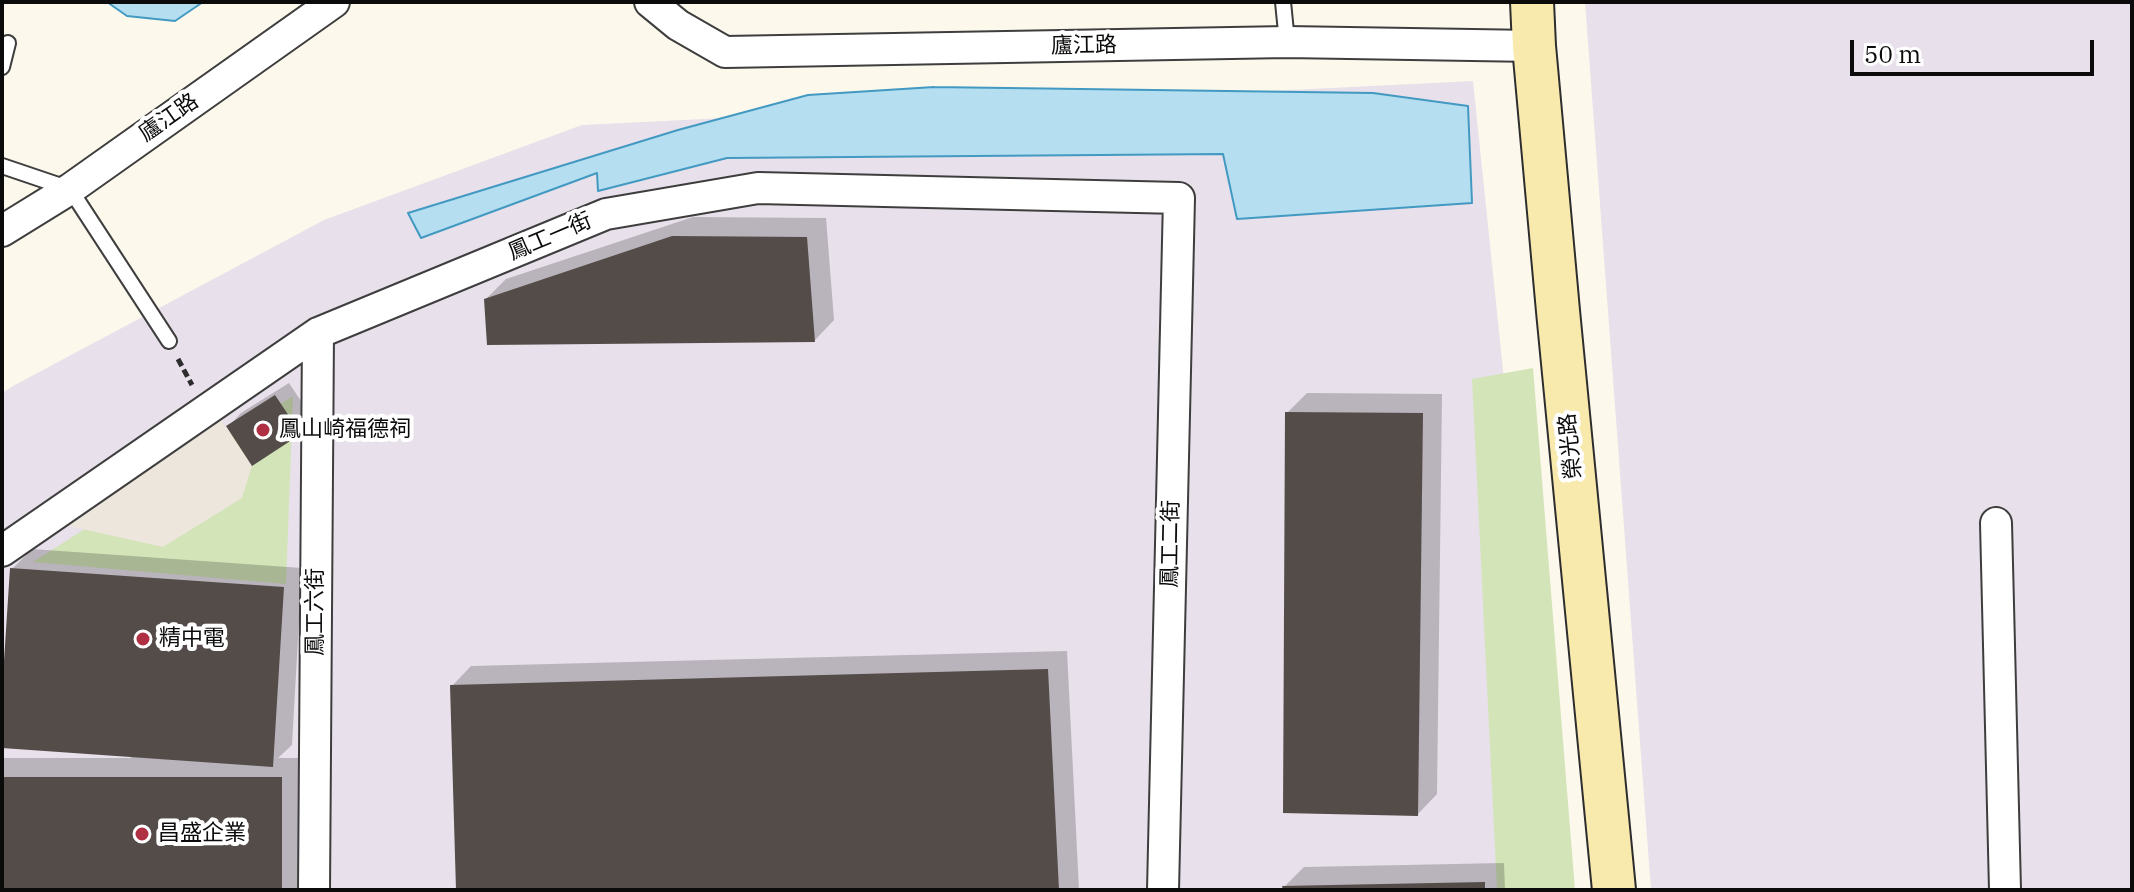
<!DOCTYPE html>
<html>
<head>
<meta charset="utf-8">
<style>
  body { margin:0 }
  #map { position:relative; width:2134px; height:892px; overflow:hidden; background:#fdf8ec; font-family:"IBM Plex Serif",serif }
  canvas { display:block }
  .frame { position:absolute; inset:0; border:4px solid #0b0b0b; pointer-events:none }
  .scale { position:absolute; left:1850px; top:40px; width:244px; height:36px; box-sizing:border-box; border:4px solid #0b0b0b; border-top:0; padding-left:10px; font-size:24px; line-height:28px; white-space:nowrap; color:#0b0b0b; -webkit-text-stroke:6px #fff; paint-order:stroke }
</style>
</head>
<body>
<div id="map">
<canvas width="2134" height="892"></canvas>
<div class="frame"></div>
<div class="scale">50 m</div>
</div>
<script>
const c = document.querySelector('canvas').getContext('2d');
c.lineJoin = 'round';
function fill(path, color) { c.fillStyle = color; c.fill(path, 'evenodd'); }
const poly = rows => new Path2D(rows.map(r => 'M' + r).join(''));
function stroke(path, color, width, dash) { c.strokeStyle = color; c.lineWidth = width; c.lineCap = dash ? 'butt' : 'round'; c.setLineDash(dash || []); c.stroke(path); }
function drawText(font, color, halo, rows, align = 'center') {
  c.font = font + ' "IBM Plex Serif","Noto Sans TC",serif'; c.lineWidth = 8; c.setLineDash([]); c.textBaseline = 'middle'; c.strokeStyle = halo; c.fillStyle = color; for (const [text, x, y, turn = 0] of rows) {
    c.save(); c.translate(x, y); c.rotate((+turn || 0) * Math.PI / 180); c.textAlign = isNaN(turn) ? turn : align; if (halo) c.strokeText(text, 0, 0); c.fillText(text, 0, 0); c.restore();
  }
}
const industrial = poly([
  [1585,2,2132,2,2132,890,1651,890],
  [1473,81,1557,890,2,890,2,393,13,386,324,220,582,125]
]);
const green = poly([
  [1533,368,1575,890,1497,890,1472,379],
  [293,396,286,584,33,562]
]);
const plaza = poly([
  [212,406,252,466,242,498,163,547,46,521]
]);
const water = poly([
  [107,2,203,2,175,21,127,16,107,2],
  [934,87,1373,93,1468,106,1472,203,1237,219,1223,154,727,158,598,191,597,173,421,238,408,213,678,130,808,95,934,87]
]);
const shadow = poly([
  [693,217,826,218,834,320,815,340,486,299,506,279],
  [289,383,313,419,299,433,228,427,241,413],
  [1307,393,1442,394,1437,794,1418,814,1287,413],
  [32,549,302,568,292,745,278,758,301,758,301,890,2,890,2,758,131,758,131,755,2,746,12,569],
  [1067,651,1079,890,458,890,452,686,471,666],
  [1504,863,1505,890,1285,890,1284,887,1304,867]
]);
const building = poly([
  [672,236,807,237,815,342,487,345,484,299],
  [275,395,301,434,252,466,226,426],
  [1285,412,1423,413,1418,816,1283,813],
  [10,568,284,587,273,767,2,748,2,692],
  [1048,669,1059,890,456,890,450,685],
  [2,777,282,777,282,890,2,890],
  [1485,882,1485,890,1283,890,1282,886]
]);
const path = poly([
  [178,359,192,385]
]);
const lane = poly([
  [1283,2,1287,42],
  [2,67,8,43],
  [2,166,70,189,169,341]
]);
const street = poly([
  [650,2,678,25,725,52,1287,42,1534,46],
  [2,231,70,189,334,2],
  [1996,523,2005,890],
  [2,551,318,333,606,214,758,188,1179,198,1163,890],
  [314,890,318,333]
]);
const secondary = poly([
  [1532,2,1534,46,1558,311,1614,890]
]);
const markers = [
  [263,430,8,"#af3042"],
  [143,639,8,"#af3042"],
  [142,834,8,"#af3042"]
];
const streetNames = [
  ["廬江路",1084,46,-1],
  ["廬江路",169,118,-35],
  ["鳳工一街",550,237,-23],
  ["榮光路",1571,446,-96],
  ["鳳工二街",1171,544,-89],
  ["鳳工六街",316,612,-90]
];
const poiNames = [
  ["鳳山崎福德祠",279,430],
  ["精中電",159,639],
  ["昌盛企業",158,834]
];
fill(industrial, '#e8e0ea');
fill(green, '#d3e4b9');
fill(plaza, '#ece6dc');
fill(water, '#b5dff0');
stroke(water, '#4299c1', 2);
fill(shadow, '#0003');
fill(building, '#534c49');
stroke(lane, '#3e3e3e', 18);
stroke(street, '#3e3e3e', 34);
stroke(secondary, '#2d2d2d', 46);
stroke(path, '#2d2d2d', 5, [8, 4]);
stroke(lane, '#fff', 14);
stroke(street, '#fff', 30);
stroke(secondary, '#f8e9ac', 42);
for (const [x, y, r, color] of markers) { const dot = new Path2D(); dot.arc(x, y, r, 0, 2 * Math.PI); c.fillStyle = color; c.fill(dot); stroke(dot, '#fff', 3); }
drawText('22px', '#0b0b0b', '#fff', streetNames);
drawText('22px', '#0b0b0b', '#fff', poiNames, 'left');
</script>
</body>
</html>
